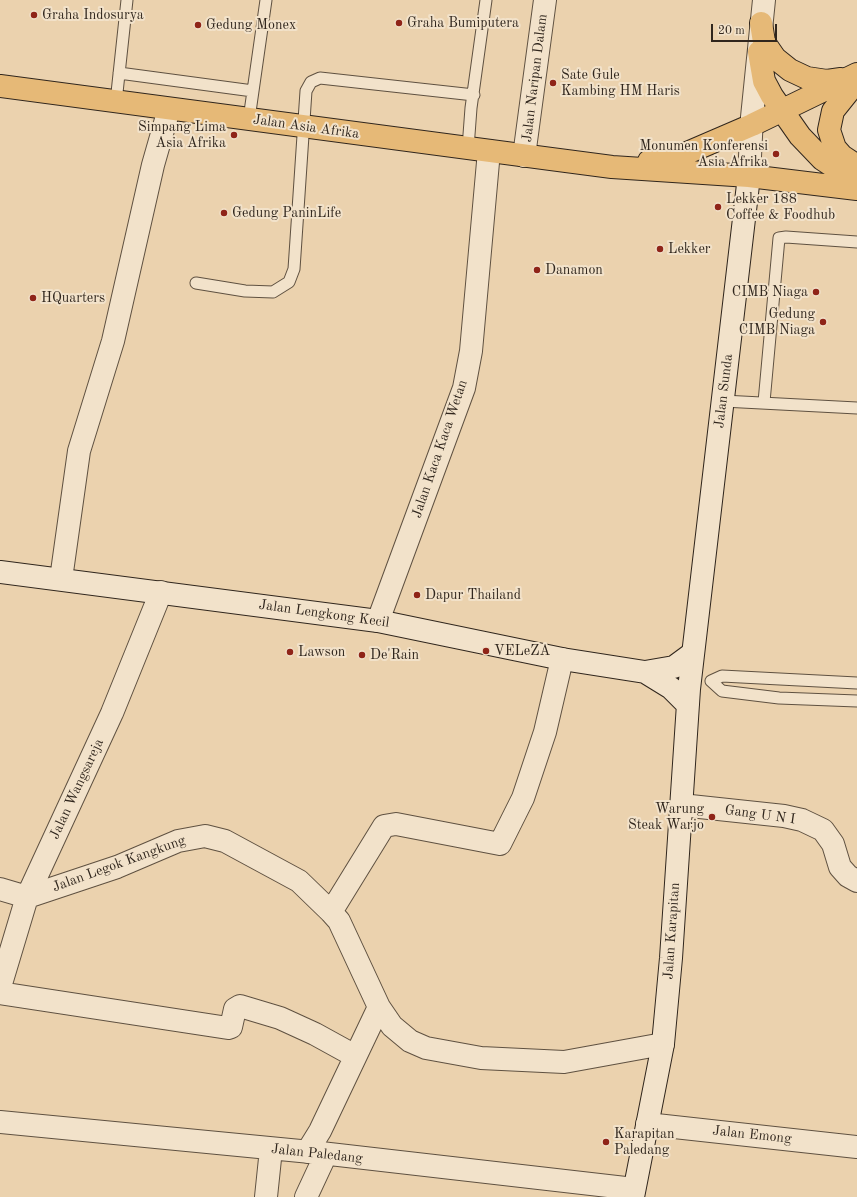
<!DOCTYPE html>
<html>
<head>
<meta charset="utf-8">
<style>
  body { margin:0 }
  #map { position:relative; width:857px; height:1197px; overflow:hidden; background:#ebd2ae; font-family:"Old Standard TT",serif }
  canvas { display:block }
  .scale { position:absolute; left:711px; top:24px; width:66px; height:18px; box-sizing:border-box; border:2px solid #30261d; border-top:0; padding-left:5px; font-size:12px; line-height:14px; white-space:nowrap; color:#30261d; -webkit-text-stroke:3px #f2e2ca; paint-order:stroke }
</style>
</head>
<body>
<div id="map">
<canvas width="857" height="1197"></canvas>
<div class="scale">20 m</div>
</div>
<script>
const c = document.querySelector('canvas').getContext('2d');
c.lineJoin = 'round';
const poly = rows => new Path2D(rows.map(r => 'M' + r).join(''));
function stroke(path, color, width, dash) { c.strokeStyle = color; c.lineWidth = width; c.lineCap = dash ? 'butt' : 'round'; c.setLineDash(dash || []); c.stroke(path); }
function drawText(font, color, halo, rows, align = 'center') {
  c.font = font + ' "Old Standard TT",serif'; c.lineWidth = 4; c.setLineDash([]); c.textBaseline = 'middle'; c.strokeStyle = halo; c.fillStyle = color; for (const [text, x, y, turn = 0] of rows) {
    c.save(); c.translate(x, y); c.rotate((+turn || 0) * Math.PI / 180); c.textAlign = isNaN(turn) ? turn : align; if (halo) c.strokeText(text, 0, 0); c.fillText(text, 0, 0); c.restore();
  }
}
const service = poly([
  [119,73,253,91],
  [116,102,127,0],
  [249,119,266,0],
  [468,148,471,108,486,0],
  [196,283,245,291,273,292,289,282,294,269,306,91,311,82,320,78,474,95],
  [723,401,857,408],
  [764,402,779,238,786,237,857,242],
  [857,683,722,676,711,681,722,691,779,698,857,701]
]);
const minor = poly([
  [524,156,545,0],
  [61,579,79,451,113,341,153,165,169,109],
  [681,805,784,816,802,820,823,830,833,844,840,867,848,876,857,881],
  [0,889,27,897,117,867,178,841,205,836,225,841,299,881,331,912,339,921,379,1007,392,1026,410,1041,426,1048,481,1058,564,1062,663,1044],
  [331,912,384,826,396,824,500,844,523,798,545,732,562,659],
  [0,987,27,897,112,713,161,592],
  [0,993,228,1028,231,1027,235,1009,240,1006,280,1018,315,1034,355,1056],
  [0,1122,321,1153,634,1189],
  [307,1152,320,1131,379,1007],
  [266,1197,271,1149],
  [306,1197,326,1154]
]);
const tertiary = poly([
  [749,176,752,117,764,0],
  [378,621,464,388,471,351,489,151],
  [647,1124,857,1147]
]);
const secondary = poly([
  [0,572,378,621,562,659,645,672,674,667,693,653],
  [645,672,671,688,688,705],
  [633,1197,663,1044,671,958,689,689,749,176]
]);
const primary = poly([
  [761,23,764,42,775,58,790,70,807,78,827,81,841,79],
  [759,52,764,81,772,96,800,136,822,159,857,182],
  [857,81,833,111,829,130,835,148,842,156,857,166],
  [0,86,551,159,612,167,749,176,857,189],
  [649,161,680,156,752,125,857,74]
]);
const markers = [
  [34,15,4,"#8f2418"],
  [399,23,4,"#8f2418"],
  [198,25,4,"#8f2418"],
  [553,83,4,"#8f2418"],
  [234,135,4,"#8f2418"],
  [776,154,4,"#8f2418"],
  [718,207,4,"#8f2418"],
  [224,213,4,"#8f2418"],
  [660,249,4,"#8f2418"],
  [537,270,4,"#8f2418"],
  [816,292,4,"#8f2418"],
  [33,298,4,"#8f2418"],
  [823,322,4,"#8f2418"],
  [417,595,4,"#8f2418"],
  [486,651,4,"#8f2418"],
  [290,652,4,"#8f2418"],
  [362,655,4,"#8f2418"],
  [712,817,4,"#8f2418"],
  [606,1142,4,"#8f2418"]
];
const poiNames = [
  ["Graha Indosurya",42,15],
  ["Graha Bumiputera",407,23],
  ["Gedung Monex",206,25],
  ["Sate Gule",561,75],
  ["Kambing HM Haris",561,91],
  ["Simpang Lima",226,127,"right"],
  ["Asia Afrika",226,143,"right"],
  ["Monumen Konferensi",768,146,"right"],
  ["Asia Afrika",768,162,"right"],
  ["Lekker 188",726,199],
  ["Coffee & Foodhub",726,215],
  ["Gedung PaninLife",232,213],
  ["Lekker",668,249],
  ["Danamon",545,270],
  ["CIMB Niaga",808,292,"right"],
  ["HQuarters",41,298],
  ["Gedung",815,314,"right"],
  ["CIMB Niaga",815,330,"right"],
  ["Dapur Thailand",425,595],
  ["VELeZA",494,651],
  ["Lawson",298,652],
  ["De'Rain",370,655],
  ["Warung",704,809,"right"],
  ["Steak Warjo",704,825,"right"],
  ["Karapitan",614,1134],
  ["Paledang",614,1150]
];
const streetNames = [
  ["Jalan Naripan Dalam",535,78,-83],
  ["Jalan Asia Afrika",306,127,8],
  ["Jalan Sunda",724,391,-83],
  ["Jalan Kaca Kaca Wetan",440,449,-71],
  ["Jalan Lengkong Kecil",324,614,8],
  ["Jalan Wangsareja",77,789,-65],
  ["Gang U N I",760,815,8],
  ["Jalan Legok Kangkung",119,864,-20],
  ["Jalan Karapitan",672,931,-86],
  ["Jalan Emong",752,1135,6],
  ["Jalan Paledang",317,1154,6]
];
stroke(service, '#5f5141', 13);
stroke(minor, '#5f5141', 24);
stroke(tertiary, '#5f5141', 24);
stroke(secondary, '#30261d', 24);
stroke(primary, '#30261d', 24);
stroke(service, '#f2e2ca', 11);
stroke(minor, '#f2e2ca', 22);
stroke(tertiary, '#f2e2ca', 22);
stroke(secondary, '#f2e2ca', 22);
stroke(primary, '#e6b977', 22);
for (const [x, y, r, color] of markers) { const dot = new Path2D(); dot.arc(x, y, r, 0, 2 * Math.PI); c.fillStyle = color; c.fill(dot); stroke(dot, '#f2e2ca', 1.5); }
drawText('14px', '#30261d', '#f2e2ca', poiNames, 'left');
drawText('14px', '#30261d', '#f2e2ca', streetNames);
</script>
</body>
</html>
